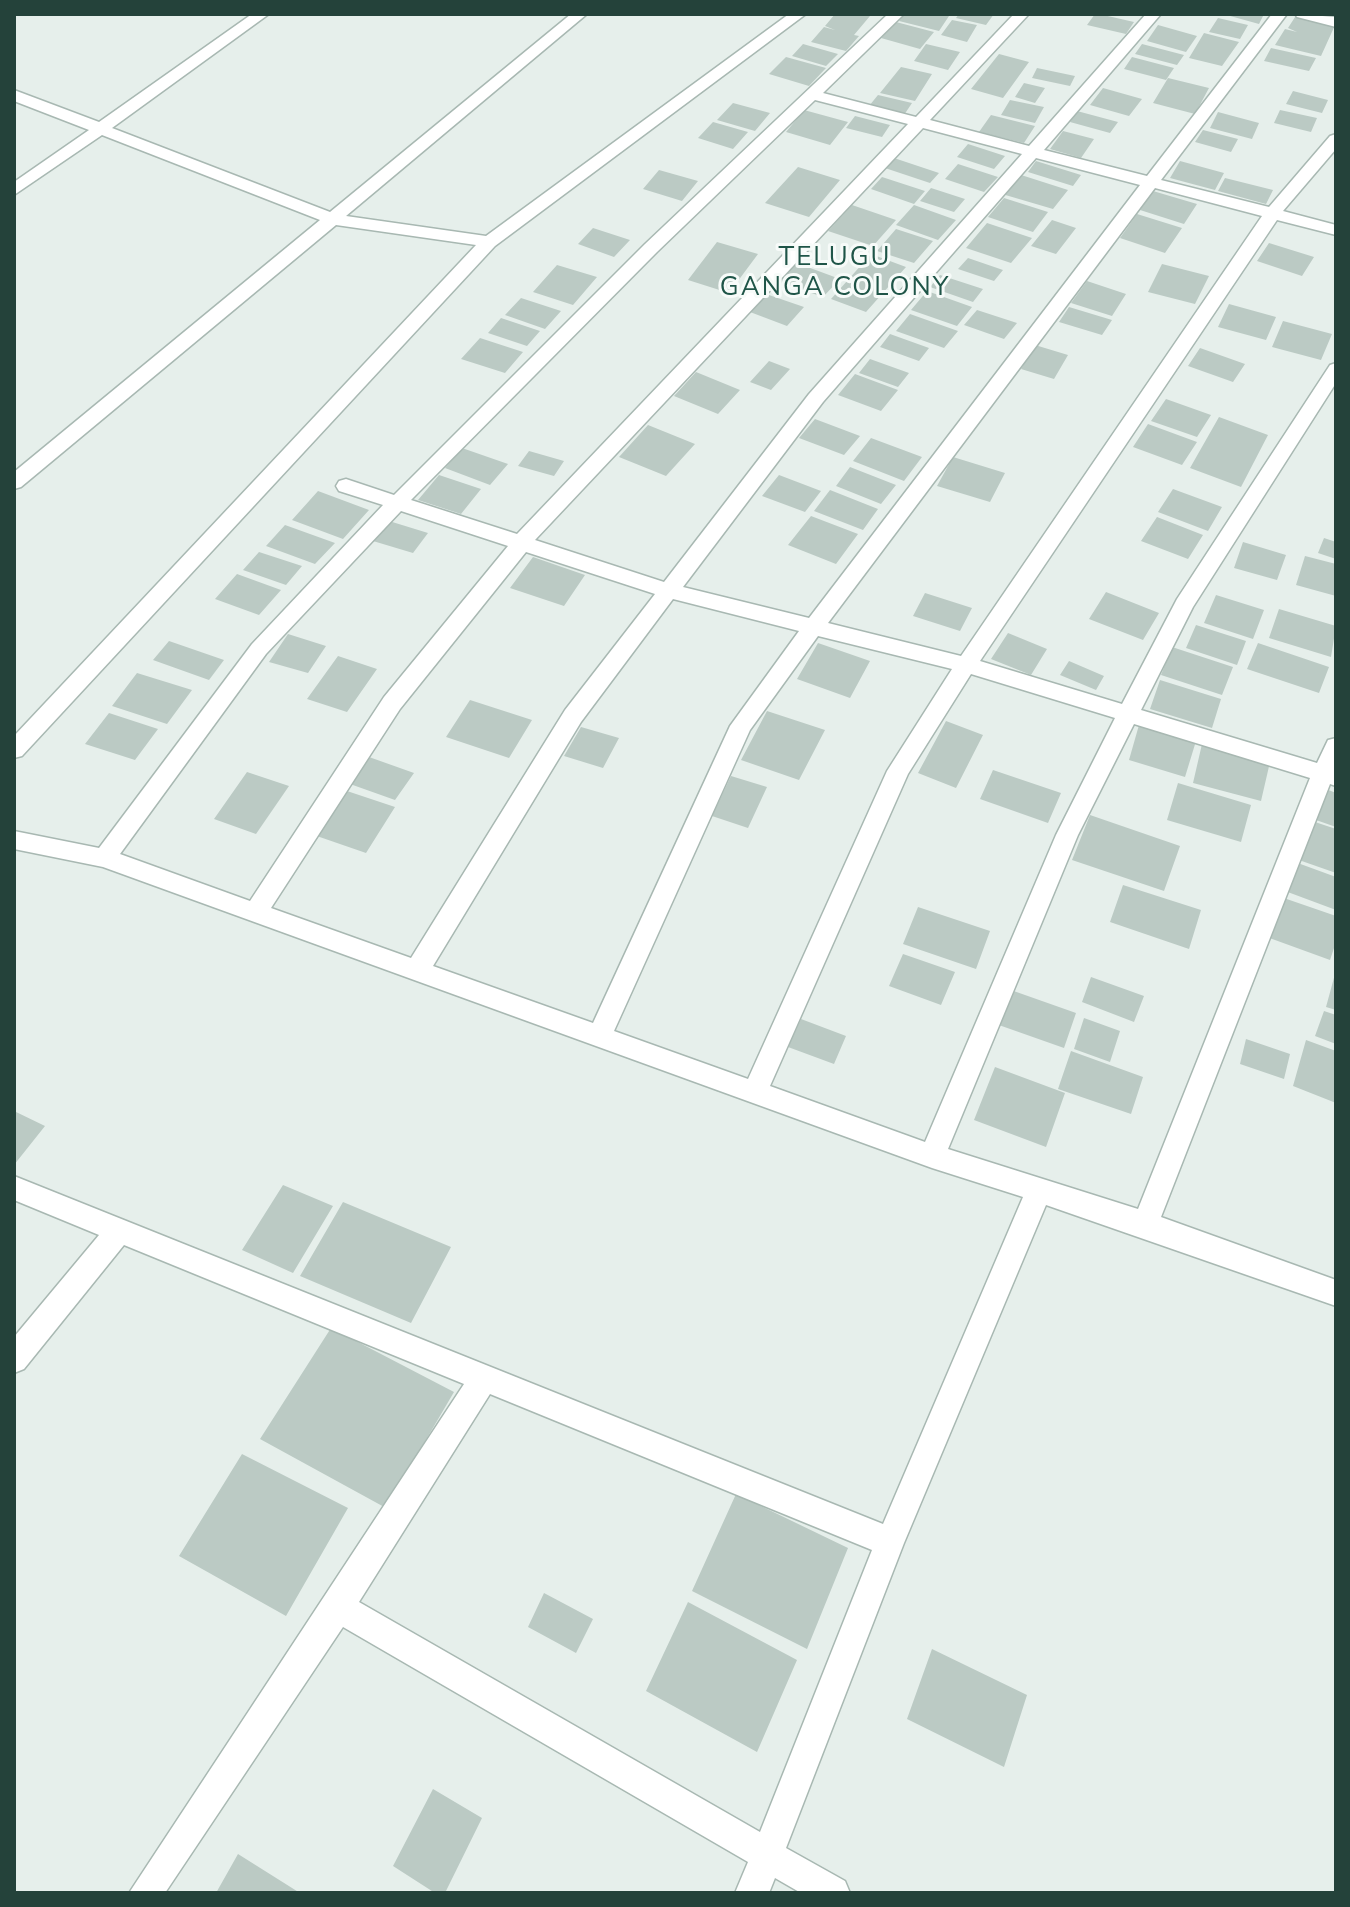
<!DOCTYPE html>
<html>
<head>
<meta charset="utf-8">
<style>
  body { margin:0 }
  #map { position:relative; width:1350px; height:1907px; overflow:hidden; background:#e6efeb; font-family:"Nunito Sans",sans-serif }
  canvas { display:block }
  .frame { position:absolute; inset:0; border:16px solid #24423a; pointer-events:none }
</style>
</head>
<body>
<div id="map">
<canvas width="1350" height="1907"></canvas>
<div class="frame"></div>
</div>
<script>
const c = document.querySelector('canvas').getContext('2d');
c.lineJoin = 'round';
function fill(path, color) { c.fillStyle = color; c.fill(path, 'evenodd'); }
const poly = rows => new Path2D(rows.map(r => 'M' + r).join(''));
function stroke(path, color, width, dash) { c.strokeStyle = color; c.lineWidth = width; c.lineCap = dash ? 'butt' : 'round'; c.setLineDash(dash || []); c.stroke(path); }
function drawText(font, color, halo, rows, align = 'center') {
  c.font = font + ' "Nunito Sans",sans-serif'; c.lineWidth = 6; c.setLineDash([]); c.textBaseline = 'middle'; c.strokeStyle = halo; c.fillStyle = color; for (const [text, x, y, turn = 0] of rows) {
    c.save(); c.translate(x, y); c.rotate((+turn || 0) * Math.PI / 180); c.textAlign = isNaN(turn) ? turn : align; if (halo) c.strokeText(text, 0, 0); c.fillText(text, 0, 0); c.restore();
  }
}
const building = poly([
  [835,14,870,16,854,35,859,36,846,51,811,42,824,27,835,30,825,26],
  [904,14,939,14,949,16,939,31,899,21],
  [959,14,994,14,986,25,956,18],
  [1095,14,1099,14,1134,22,1126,34,1087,25],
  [1223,14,1264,14,1259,24],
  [1297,14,1336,23,1321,56,1275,45,1285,29,1297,32,1288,28],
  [1218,18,1248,25,1240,39,1209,32],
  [952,20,977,25,967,42,941,35],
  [896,22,934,32,920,49,881,38],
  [1158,25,1197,36,1186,52,1147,41],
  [1204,33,1239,42,1222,66,1189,58],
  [803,44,838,54,826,66,792,56],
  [926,44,960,52,948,70,914,61],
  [1142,44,1184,55,1177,65,1135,54],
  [1271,48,1316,58,1309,71,1264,61],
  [999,54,1029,62,1003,98,971,89],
  [786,57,826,68,809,86,769,74],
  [1132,57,1174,68,1166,80,1124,69],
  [901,67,932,74,915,101,880,93],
  [1037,68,1075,76,1070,86,1032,78],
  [1168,78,1209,88,1195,114,1153,103],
  [1024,83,1045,88,1035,103,1015,97],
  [1103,88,1142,99,1129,116,1090,105],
  [1293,91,1328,100,1322,113,1286,104],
  [878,95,912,103,904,115,869,106],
  [1010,100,1044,107,1035,123,1001,115],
  [733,103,770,113,755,131,717,120],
  [804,110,848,122,830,145,786,132],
  [1280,110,1317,118,1311,132,1274,123],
  [1077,111,1118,122,1110,133,1070,122],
  [1218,112,1259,123,1252,139,1210,128],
  [991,115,1035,126,1024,143,979,132],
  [855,116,890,125,882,137,846,128],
  [713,122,748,132,733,149,698,138],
  [1203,130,1238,139,1231,152,1195,142],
  [1063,131,1094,139,1081,158,1050,149],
  [968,144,1005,156,994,169,957,157],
  [894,158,939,173,930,183,885,168],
  [1036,161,1081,175,1073,186,1028,172],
  [1180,161,1224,173,1215,190,1170,178],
  [958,164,998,177,984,192,945,179],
  [798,167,840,180,809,217,765,203],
  [659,170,698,181,682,201,643,189],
  [1018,174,1068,190,1053,209,1002,194],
  [882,177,925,191,914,204,871,189],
  [1225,178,1273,190,1266,204,1218,191],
  [931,188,965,199,954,212,920,201],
  [1153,191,1197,204,1184,224,1140,210],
  [1004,198,1048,212,1033,232,988,217],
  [852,205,896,220,873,246,828,231],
  [914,205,956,220,938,240,896,225],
  [1137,214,1182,228,1165,253,1120,238],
  [1052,220,1076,228,1056,254,1031,246],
  [987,223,1032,238,1011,263,966,248],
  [593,228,630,240,614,257,578,244],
  [896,229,933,241,914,263,877,251],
  [717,242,758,254,729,293,688,280],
  [1269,243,1314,257,1302,276,1257,261],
  [871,254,906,267,866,312,831,299],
  [968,258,1003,270,994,281,958,269],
  [794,262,840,279,823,297,777,281],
  [1162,264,1209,276,1195,304,1148,292],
  [557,265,597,277,573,305,533,292],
  [940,275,983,289,973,302,930,287],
  [1087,281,1126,294,1112,316,1071,303],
  [927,291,972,307,957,326,911,310],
  [766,294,804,307,787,326,750,312],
  [521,298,561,311,545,329,505,315],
  [1229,304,1276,317,1266,340,1218,327],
  [1069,307,1112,320,1102,335,1059,322],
  [977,310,1017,323,1004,339,964,325],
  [910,314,958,331,944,348,896,331],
  [501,318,540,331,527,346,488,333],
  [1283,321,1332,334,1321,360,1272,347],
  [890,334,929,348,919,361,880,347],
  [480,338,523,352,505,373,461,359],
  [1035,345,1068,355,1054,379,1021,369],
  [1200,348,1245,364,1233,382,1188,366],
  [870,359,909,373,898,387,859,373],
  [769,361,790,369,771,390,750,382],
  [696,372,740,390,718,414,674,396],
  [855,374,898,390,881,411,838,395],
  [1166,399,1211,415,1197,437,1151,421],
  [1219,417,1268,435,1241,487,1190,468],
  [815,419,860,436,844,455,799,438],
  [1148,424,1197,442,1182,465,1133,447],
  [648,425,695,444,666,476,619,457],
  [871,438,922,457,904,481,853,461],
  [462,448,508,464,490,485,445,468],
  [529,451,564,461,554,476,518,466],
  [953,457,1005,473,990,502,937,486],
  [850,467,896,485,881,504,836,486],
  [439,475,481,489,461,514,418,500],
  [779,475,821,491,805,512,762,496],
  [1173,489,1222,507,1208,531,1158,512],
  [830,490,878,509,863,530,814,511],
  [318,491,369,510,343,539,292,520],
  [811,516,858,534,836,564,788,545],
  [1157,517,1203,535,1188,559,1141,541],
  [389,521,428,533,413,553,373,541],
  [285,525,335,543,315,564,266,546],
  [1324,538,1336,542,1336,559,1318,553],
  [1243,542,1286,555,1277,580,1234,568],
  [259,552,302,566,286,585,243,570],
  [1305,556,1336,564,1336,596,1296,585],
  [533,557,585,575,564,606,510,588],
  [237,574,281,590,259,615,215,599],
  [1106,592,1159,613,1143,640,1089,619],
  [925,593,972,608,960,631,913,616],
  [1216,595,1264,610,1253,639,1204,623],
  [1279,609,1336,626,1331,657,1269,638],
  [1196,625,1246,641,1237,665,1186,648],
  [1008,633,1047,649,1031,675,991,659],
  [288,634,326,646,308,673,269,662],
  [169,641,224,660,209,680,153,660],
  [818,643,870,661,850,698,797,679],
  [1258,643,1329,667,1319,693,1247,669],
  [1172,647,1233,667,1222,695,1161,675],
  [338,656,377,669,347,712,307,699],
  [1069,661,1104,676,1096,690,1060,675],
  [137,673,192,690,167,724,112,706],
  [1160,680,1221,699,1212,728,1150,709],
  [470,700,532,720,509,758,446,737],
  [767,711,825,730,799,780,741,760],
  [109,713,158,729,135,760,85,744],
  [946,721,983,735,956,788,918,773],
  [1139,725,1196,741,1185,777,1129,760],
  [581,727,619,738,603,768,564,756],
  [1202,744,1270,762,1261,801,1193,783],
  [369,757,414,773,395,800,350,784],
  [993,770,1061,793,1048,823,980,799],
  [247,772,289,786,256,834,214,819],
  [731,776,767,787,748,828,712,816],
  [1178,783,1251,805,1241,842,1167,820],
  [341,789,395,807,366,853,311,834],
  [1326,789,1336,793,1336,827,1316,820],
  [1090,815,1180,846,1164,891,1072,860],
  [1309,820,1336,829,1336,873,1296,859],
  [1295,862,1336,877,1336,910,1285,891],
  [1123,885,1201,910,1189,949,1110,922],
  [1278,896,1336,916,1336,942,1330,960,1264,936],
  [918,907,990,931,976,969,903,944],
  [903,954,955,972,941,1005,889,986],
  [1335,974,1336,974,1336,1010,1326,1007],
  [1091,977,1144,996,1134,1022,1082,1002],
  [1008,989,1076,1013,1064,1048,996,1024],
  [1324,1011,1336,1015,1336,1044,1315,1036],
  [1084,1018,1120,1031,1110,1062,1074,1049],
  [801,1019,846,1036,834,1064,788,1047],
  [1246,1039,1290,1054,1284,1079,1240,1064],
  [1306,1040,1336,1051,1336,1103,1293,1086],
  [1071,1051,1143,1077,1131,1114,1058,1089],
  [995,1067,1065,1093,1046,1147,974,1120],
  [14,1111,45,1126,14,1165],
  [283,1185,333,1206,293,1273,242,1250],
  [343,1202,451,1247,411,1323,300,1276],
  [331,1328,454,1392,386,1508,260,1439],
  [242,1454,348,1508,286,1616,179,1556],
  [736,1494,848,1548,807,1649,692,1591],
  [544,1593,593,1619,576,1653,528,1627],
  [688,1602,797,1660,757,1752,646,1691],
  [932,1649,1027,1695,1004,1767,907,1719],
  [433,1789,482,1818,445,1893,435,1893,393,1866],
  [238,1854,300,1893,216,1893]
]);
const minor = poly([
  [252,14,269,14,112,128,330,212,571,14,587,14,346,216,486,236,789,14,806,14,495,246,22,756,14,758,14,736,476,245,336,225,21,487,14,489,14,472,320,220,102,135,14,195,14,182,89,130,14,101,14,90,99,122,252,14],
  [888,14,904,14,823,93,916,117,1014,14,1029,14,930,120,1029,146,1146,14,1161,14,1044,150,1147,176,1272,14,1287,14,1161,180,1269,207,1330,136,1336,134,1336,149,1283,211,1336,225,1336,235,1277,220,980,661,1122,704,1177,599,1330,365,1336,363,1336,383,1193,607,1141,710,1317,763,1328,740,1336,738,1336,786,1330,784,1161,1217,1336,1280,1336,1306,1046,1205,904,1543,786,1848,845,1881,850,1893,801,1893,775,1878,769,1893,735,1893,748,1862,343,1627,165,1893,129,1893,464,1384,124,1245,24,1369,14,1373,14,1337,99,1235,14,1200,14,1176,883,1524,1023,1197,932,1168,103,867,14,849,14,831,99,848,252,644,383,505,339,491,336,486,339,481,346,479,394,495,645,244,888,14],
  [815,100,908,124,517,534,411,500,657,252,815,100],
  [923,128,1022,154,809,394,664,582,535,540,923,128],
  [1036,158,1140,185,809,618,683,587,823,402,1036,158],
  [1155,188,1262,216,961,656,828,623,1155,188],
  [401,511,508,546,384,697,250,901,120,854,266,654,401,511],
  [526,552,655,594,565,710,411,958,271,908,400,709,526,552],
  [673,599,799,631,730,726,593,1023,433,966,581,722,673,599],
  [818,636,952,669,887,771,748,1079,614,1031,750,730,818,636],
  [971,674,1115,718,1056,835,925,1142,770,1086,908,774,971,674],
  [1134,724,1310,778,1138,1209,948,1149,1078,835,1134,724],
  [490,1394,872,1550,760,1832,359,1602,490,1394],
  [1295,14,1336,17,1336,27,1297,17,1295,14]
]);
const farNeighbourhoodnames = [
  ["TELUGU",835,259],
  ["GANGA COLONY",835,289]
];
fill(building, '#bbcac4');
stroke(minor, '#a8b8b2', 3);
fill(minor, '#fff');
c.letterSpacing = '2px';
drawText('26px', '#1f5548', '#f7fbf9', farNeighbourhoodnames);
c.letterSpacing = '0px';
</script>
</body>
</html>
